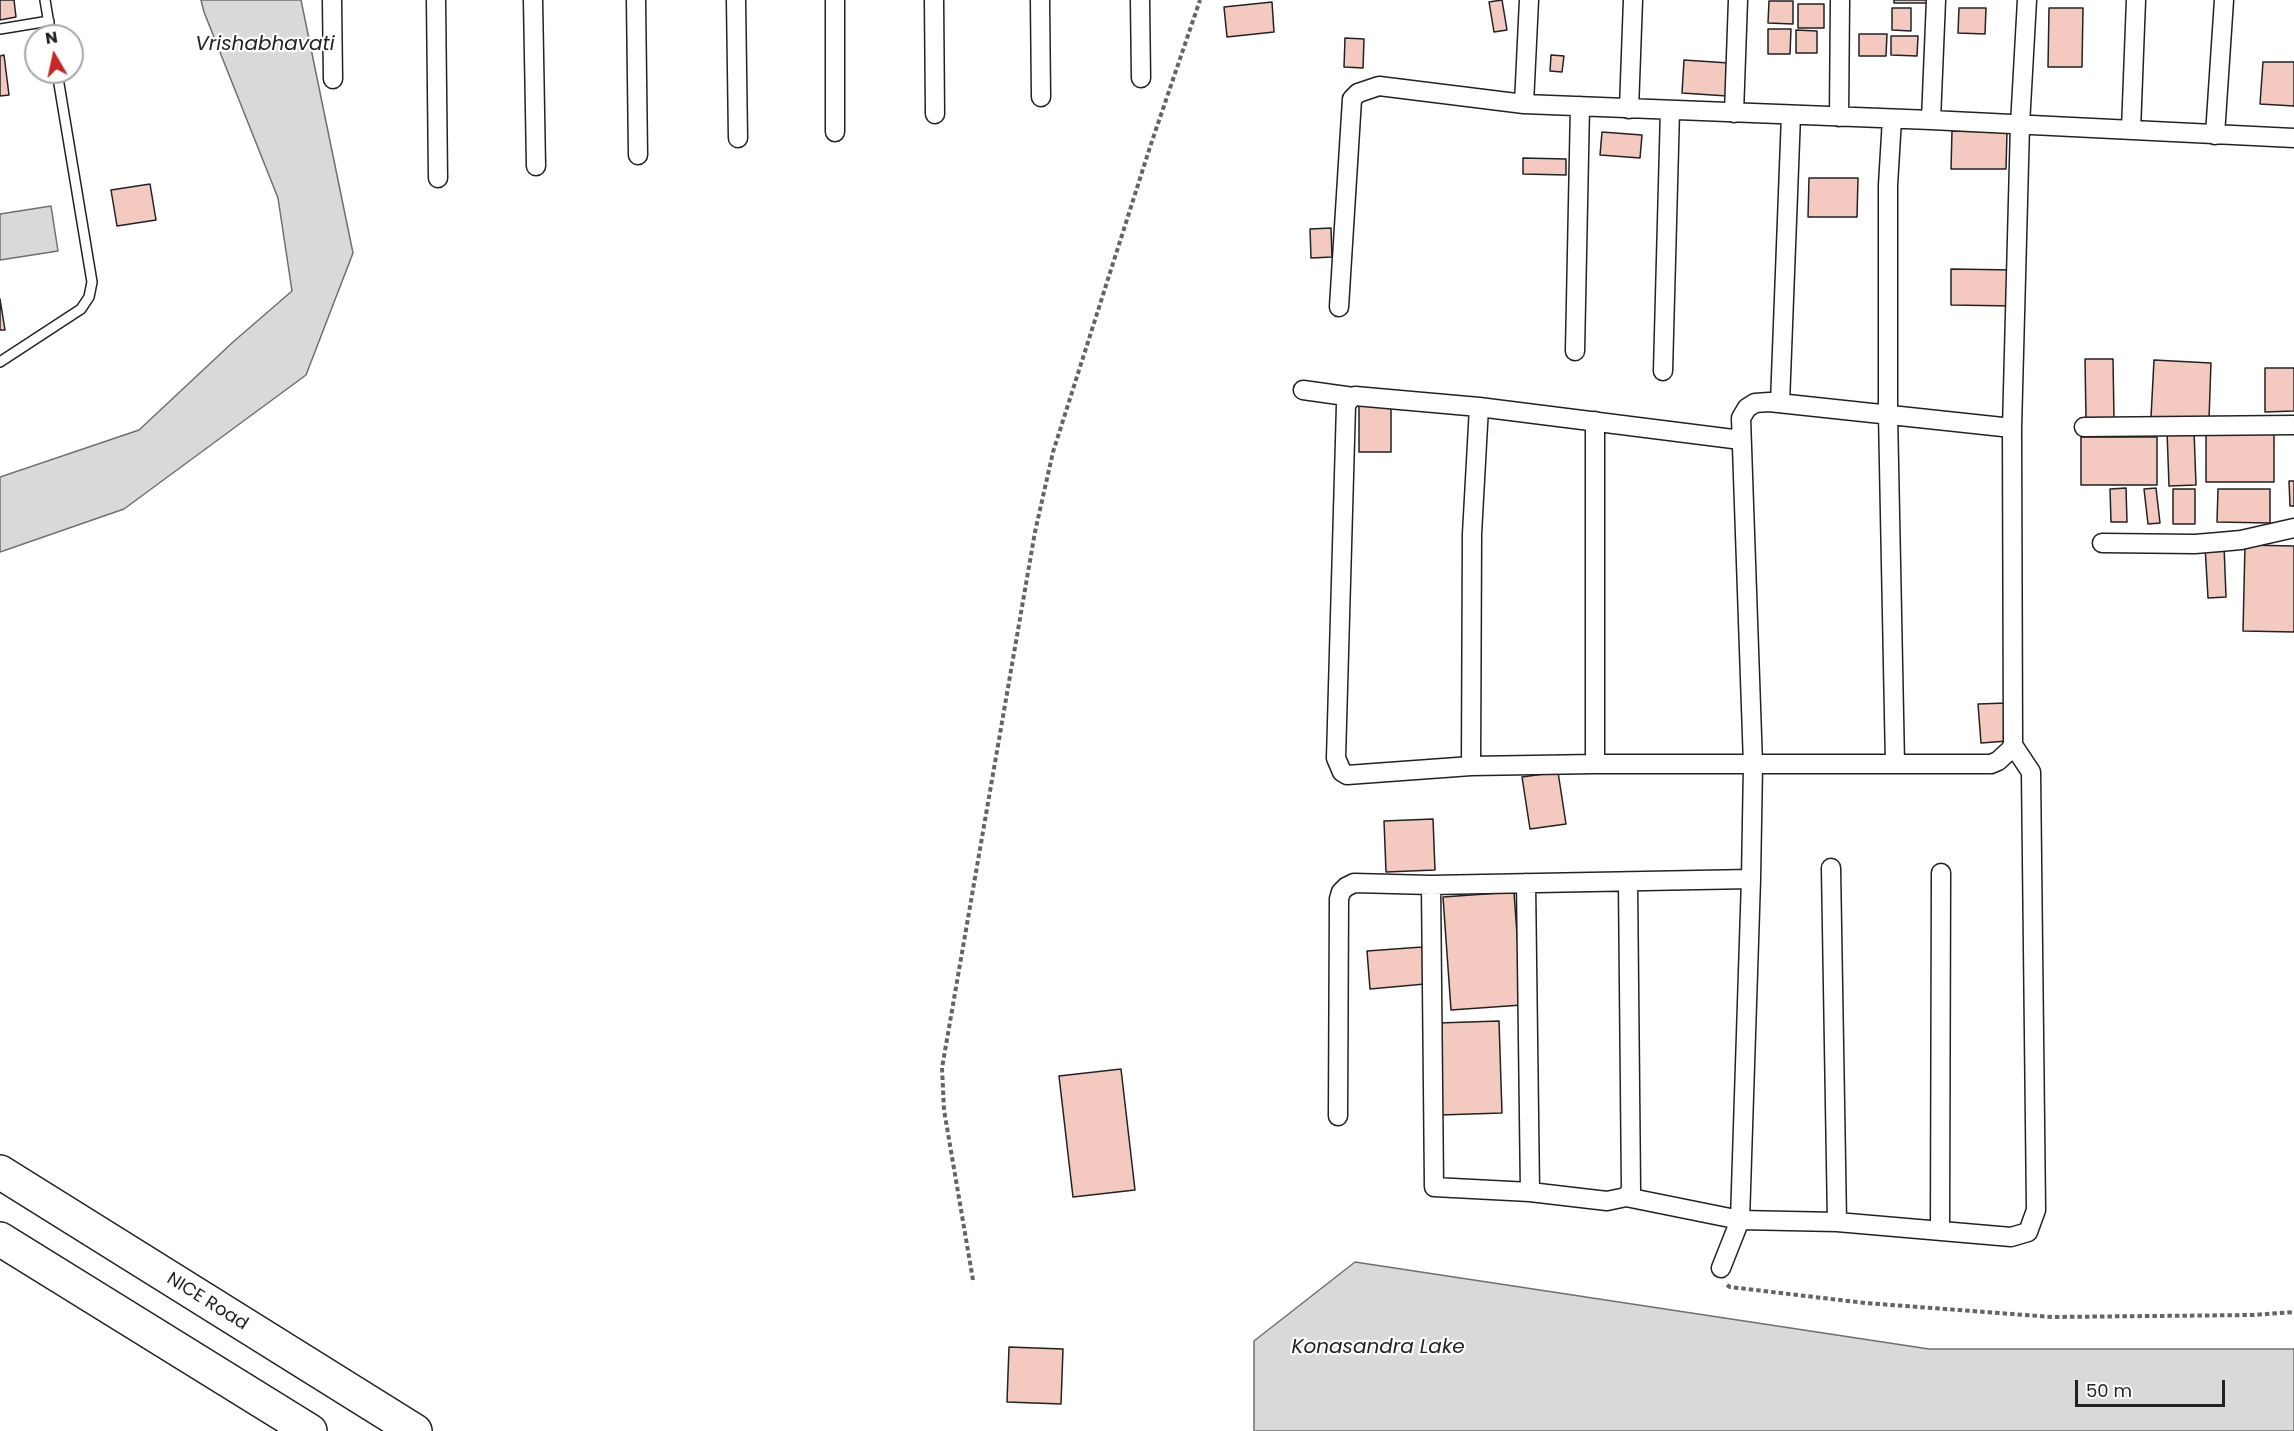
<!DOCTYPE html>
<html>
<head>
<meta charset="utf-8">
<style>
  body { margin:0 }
  #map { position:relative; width:2294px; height:1431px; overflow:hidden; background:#fff; font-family:Poppins,sans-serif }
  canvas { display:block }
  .north { position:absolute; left:24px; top:24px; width:60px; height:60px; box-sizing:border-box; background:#fff; border:2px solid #a7a7a7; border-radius:50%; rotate:351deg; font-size:16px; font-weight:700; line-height:24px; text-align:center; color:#222 }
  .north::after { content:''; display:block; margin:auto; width:21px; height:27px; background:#c62828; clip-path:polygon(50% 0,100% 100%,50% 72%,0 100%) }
  .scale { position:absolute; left:2075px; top:1380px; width:150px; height:27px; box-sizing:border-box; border:3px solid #222; border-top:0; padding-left:8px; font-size:18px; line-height:21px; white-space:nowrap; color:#222; -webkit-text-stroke:4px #fff; paint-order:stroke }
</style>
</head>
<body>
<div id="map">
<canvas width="2294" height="1431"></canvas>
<div class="north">N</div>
<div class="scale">50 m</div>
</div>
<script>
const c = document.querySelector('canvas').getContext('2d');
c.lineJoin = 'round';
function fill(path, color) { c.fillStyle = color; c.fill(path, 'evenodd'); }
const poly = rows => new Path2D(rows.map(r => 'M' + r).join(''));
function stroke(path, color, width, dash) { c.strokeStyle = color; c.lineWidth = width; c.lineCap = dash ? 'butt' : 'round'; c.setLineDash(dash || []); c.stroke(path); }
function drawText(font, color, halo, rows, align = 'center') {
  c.font = font + ' Poppins,sans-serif'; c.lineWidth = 4.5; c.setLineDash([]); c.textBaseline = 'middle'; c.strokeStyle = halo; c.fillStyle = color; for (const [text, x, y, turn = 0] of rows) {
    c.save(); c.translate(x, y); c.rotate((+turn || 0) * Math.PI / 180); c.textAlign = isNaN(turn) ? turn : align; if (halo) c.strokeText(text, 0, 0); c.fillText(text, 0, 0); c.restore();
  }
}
const water = poly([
  [201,0,301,0,353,253,306,375,124,509,0,552,0,477,139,430,233,342,292,291,278,198,204,12,201,0],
  [51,206,58,251,0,260,0,214,51,206],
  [1355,1262,1929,1349,2294,1349,2294,1431,1254,1431,1254,1341,1355,1262]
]);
const building = poly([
  [0,0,14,0,16,17,0,20,0,0],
  [1502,0,1507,30,1494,32,1489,2,1502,0],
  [1894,0,1932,0,1932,3,1894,3,1894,0],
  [1769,1,1793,1,1793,24,1768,23,1769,1],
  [1272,2,1274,32,1227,37,1224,7,1272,2],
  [1798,4,1824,4,1824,28,1798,28,1798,4],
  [1892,8,1911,8,1911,31,1892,30,1892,8],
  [1959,8,1986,8,1985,34,1958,33,1959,8],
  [2049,8,2083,8,2082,67,2048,67,2049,8],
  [1768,29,1791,29,1790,54,1768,54,1768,29],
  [1796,30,1817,31,1817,53,1796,53,1796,30],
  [1859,34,1887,34,1886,56,1859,56,1859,34],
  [1891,36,1918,36,1917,56,1891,55,1891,36],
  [1345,38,1364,39,1363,68,1344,67,1345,38],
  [4,55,9,95,0,96,0,56,4,55],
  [1551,55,1564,56,1562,72,1550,71,1551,55],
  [1684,60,1729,63,1727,96,1682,93,1684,60],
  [2263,62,2294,62,2294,106,2260,104,2263,62],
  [1952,131,2007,132,2006,169,1951,169,1952,131],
  [1602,132,1642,135,1640,158,1600,155,1602,132],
  [1523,158,1566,159,1566,175,1523,174,1523,158],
  [1809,178,1858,178,1857,217,1808,217,1809,178],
  [150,184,156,220,117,226,111,190,150,184],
  [1331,228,1332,257,1311,258,1310,229,1331,228],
  [1951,269,2014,270,2013,306,1951,305,1951,269],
  [0,299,5,330,0,330,0,299],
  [2085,359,2113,359,2114,419,2086,419,2085,359],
  [2154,360,2211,363,2209,419,2151,417,2154,360],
  [2265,368,2294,368,2294,411,2265,412,2265,368],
  [1391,405,1391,452,1359,452,1359,406,1391,405],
  [2194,430,2196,485,2169,486,2167,431,2194,430],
  [2206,433,2274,433,2274,482,2206,482,2206,433],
  [2081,437,2157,437,2157,485,2081,485,2081,437],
  [2289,481,2294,481,2294,506,2290,506,2289,481],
  [2126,488,2127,522,2111,522,2110,489,2126,488],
  [2156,488,2160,523,2148,524,2144,489,2156,488],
  [2173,489,2195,489,2195,524,2173,524,2173,489],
  [2218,489,2270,489,2270,523,2217,522,2218,489],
  [2224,545,2226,597,2208,598,2205,546,2224,545],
  [2245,545,2294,546,2294,632,2243,631,2245,545],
  [2006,703,2008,741,1981,743,1978,704,2006,703],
  [1558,772,1566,824,1530,829,1522,777,1558,772],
  [1433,819,1435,870,1386,872,1384,821,1433,819],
  [1514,892,1522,1005,1451,1010,1443,897,1514,892],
  [1422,947,1425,984,1370,989,1367,951,1422,947],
  [1499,1021,1502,1113,1440,1115,1438,1023,1499,1021],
  [1121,1069,1135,1190,1073,1197,1059,1076,1121,1069],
  [1009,1347,1063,1349,1061,1404,1007,1402,1009,1347]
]);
const path = poly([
  [973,1280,944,1110,942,1068,1035,532,1053,452,1150,147,1200,0],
  [1727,1285,1730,1287,1865,1303,2052,1317,2253,1315,2294,1312]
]);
const service = poly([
  [45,0,51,36],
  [0,29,49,21],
  [0,362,81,309,89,297,92,282,57,72]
]);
const minor = poly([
  [332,0,333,79],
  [436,0,438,178],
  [533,0,536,166],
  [636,0,638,155],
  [736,0,738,138],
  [835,0,835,132],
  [934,0,935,114],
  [1040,0,1041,97],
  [1140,0,1141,78],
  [1524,104,1529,0],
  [1629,109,1633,0],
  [1734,113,1738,0],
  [1839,117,1840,0],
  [1892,119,1888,185,1888,414,1895,764],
  [1931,120,1936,0],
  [2131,130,2136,0],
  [2215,135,2224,0],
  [1339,307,1352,99,1358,93,1379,86,1524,104,1931,120,2294,138],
  [1575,351,1580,106],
  [1663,371,1670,110],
  [1303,390,1353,397],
  [1780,403,1791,115],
  [2084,427,2294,425],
  [1741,440,1479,407,1355,396,1351,398,1346,405,1336,758,1342,772,1347,775,1471,766,1595,764,1991,764,1998,761,2010,750,2013,745,2012,428,2020,125,2027,0],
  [2102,543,2195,544,2219,542,2241,540,2294,528],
  [1595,764,1595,421],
  [1471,766,1472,534,1479,407],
  [1831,868,1837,1222],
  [1526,883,1530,1192],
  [1431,885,1434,1187,1530,1192,1607,1201,1626,1197,1631,1190,1628,882],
  [1338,1116,1339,899,1341,892,1346,887,1354,883,1431,885,1751,879],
  [1626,1197,1740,1220,1837,1222,2011,1237,2028,1232,2036,1210,2031,772,2013,745],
  [1940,1231,1941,873],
  [1721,1268,1740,1220,1751,879,1753,765,1741,418,1747,408,1755,403,1769,402,2012,428]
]);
const motorway = poly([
  [0,1172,415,1431],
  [0,1239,310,1431]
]);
const streetNames = [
  ["NICE Road",207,1302,32]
];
const waterNames = [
  ["Vrishabhavati",265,45],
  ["Konasandra Lake",1378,1348]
];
fill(water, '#d9d9d9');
stroke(water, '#6f6f6f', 1.5);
fill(building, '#f3c9c0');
stroke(building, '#222', 1.5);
stroke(service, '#222', 12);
stroke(minor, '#222', 21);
stroke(motorway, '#222', 36);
stroke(path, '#646464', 4, [4.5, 3]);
stroke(service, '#fff', 9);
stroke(minor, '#fff', 18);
stroke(motorway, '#fff', 33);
drawText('18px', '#222', '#fff', streetNames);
drawText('italic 20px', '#222', '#fff', waterNames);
</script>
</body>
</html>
